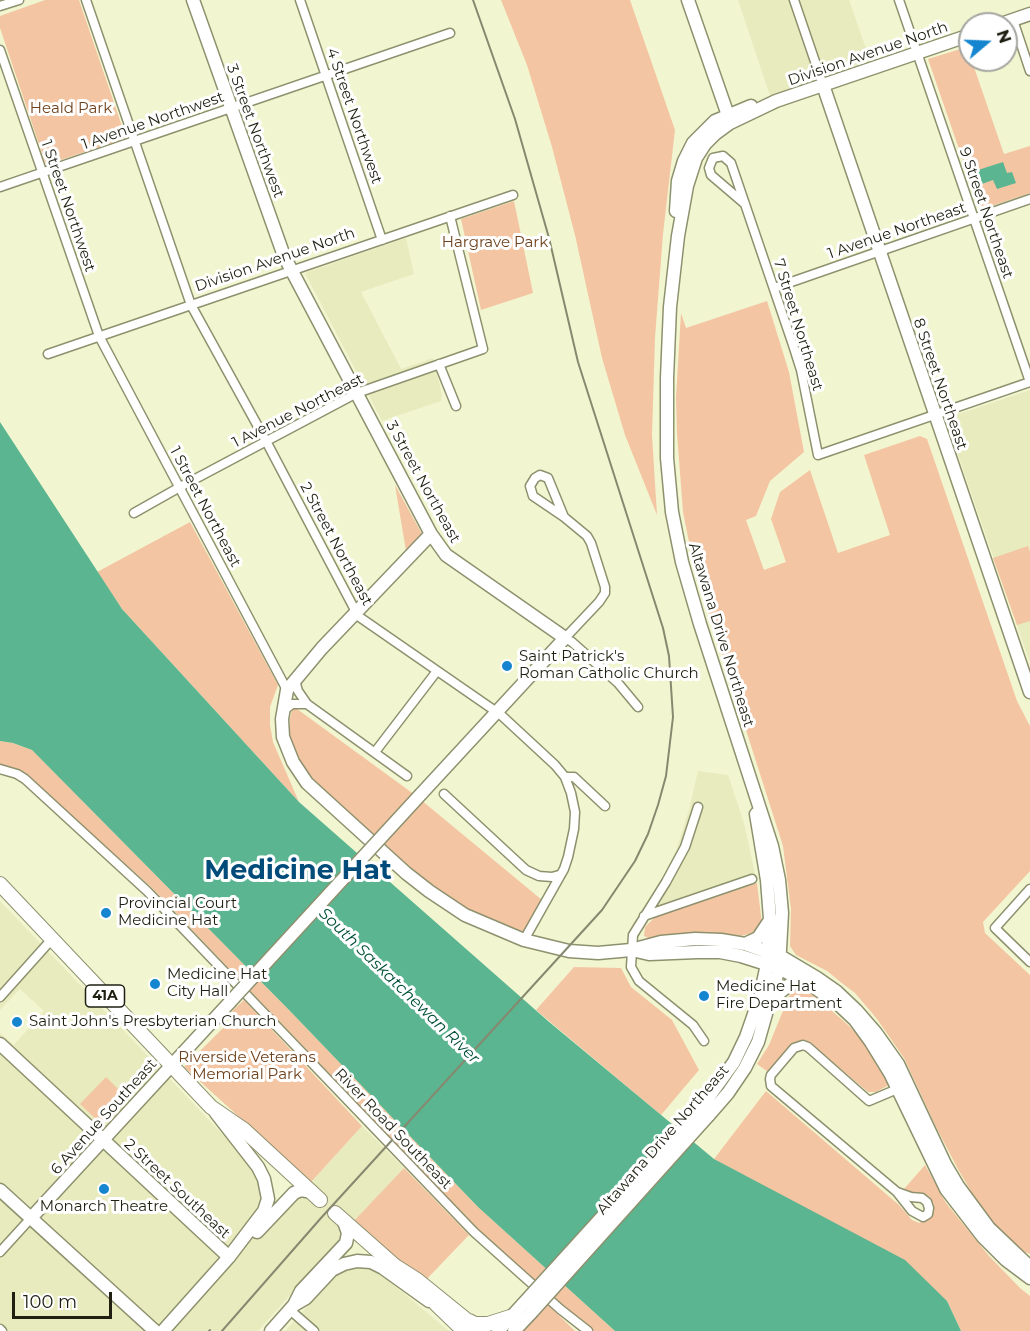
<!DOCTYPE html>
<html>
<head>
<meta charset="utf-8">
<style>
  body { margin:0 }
  #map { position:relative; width:1030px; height:1331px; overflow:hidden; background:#f2f6d0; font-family:Montserrat,sans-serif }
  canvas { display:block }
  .north { position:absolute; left:958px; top:12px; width:60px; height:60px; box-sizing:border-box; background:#fff; border:2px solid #a5a6a0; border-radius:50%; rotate:71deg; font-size:16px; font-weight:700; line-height:24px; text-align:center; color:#1f2012 }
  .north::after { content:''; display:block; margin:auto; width:21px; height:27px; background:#1485ce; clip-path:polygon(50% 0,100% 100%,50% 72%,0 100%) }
  .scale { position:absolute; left:12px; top:1292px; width:100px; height:27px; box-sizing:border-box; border:3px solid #1f2012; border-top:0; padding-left:8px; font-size:18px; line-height:21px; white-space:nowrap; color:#1f2012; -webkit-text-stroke:4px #fff; paint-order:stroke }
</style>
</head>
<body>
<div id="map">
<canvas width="1030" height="1331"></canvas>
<div class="north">N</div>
<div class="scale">100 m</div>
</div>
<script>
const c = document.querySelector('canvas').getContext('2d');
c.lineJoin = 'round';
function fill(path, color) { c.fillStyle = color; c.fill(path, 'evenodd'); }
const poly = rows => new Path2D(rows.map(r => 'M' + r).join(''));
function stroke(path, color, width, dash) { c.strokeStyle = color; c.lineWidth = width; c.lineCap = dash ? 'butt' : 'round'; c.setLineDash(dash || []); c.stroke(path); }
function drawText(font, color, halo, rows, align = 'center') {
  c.font = font + ' Montserrat,sans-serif'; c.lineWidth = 6; c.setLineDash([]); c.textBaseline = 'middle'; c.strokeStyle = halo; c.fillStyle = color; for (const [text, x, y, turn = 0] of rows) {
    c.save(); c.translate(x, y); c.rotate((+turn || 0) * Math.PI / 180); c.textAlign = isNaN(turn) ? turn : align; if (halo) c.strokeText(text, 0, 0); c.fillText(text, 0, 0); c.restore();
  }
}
const built = poly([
  [738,0,849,0,870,60,770,96],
  [406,238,414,274,361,292,401,369,433,358,442,395,441,401,382,421,305,273],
  [1030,390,1030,663,947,423,950,417],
  [698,771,728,775,744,823,757,883,632,925,656,891,676,850,689,810],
  [0,901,254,1167,263,1190,261,1204,269,1228,362,1126,404,1168,258,1331,0,1331,0,1033,14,1045,44,1011,20,989,0,1010],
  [359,1266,377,1271,449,1331,285,1331,336,1274,340,1271]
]);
const green = poly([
  [45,0,79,0,126,138,46,165,0,28,0,16],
  [501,0,630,0,675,130,663,234,655,338,652,435,657,515,625,435,602,358,575,235,552,147,527,65],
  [967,47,1004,154,1030,146,1030,193,980,210,928,59],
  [514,201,533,293,481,310,461,219],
  [767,301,789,372,804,452,770,481,756,516,746,520,764,570,786,562,771,519,780,492,810,470,838,553,890,535,864,455,920,436,927,439,1017,701,1030,726,1030,871,983,922,985,933,1030,975,1030,1254,1023,1251,995,1224,974,1196,959,1171,936,1127,904,1058,877,1019,855,993,843,984,827,971,796,955,790,946,791,909,783,846,694,567,683,512,677,434,676,398,681,313,686,328],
  [395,485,422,534,406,551],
  [190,522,278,685,270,707,270,725,273,742,299,802,122,609,97,572],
  [1028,546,1030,552,1030,621,1017,625,993,558],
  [293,706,415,795,542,900,525,932,485,918,452,901,428,885,305,772,296,756,290,737,290,718],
  [0,741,13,743,32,750,291,1012,478,1207,615,1331,592,1331,536,1284,478,1229,150,886,28,777,14,769,0,765],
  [757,883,762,924,753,933,736,937,651,939,644,936,645,927,655,917],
  [574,967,621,968,631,987,672,1020,699,1070,661,1115,536,1010],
  [798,988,804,989,815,996,848,1025,864,1042,889,1080,889,1085,876,1092,868,1092,809,1042,803,1041,791,1044,768,1072,757,1064,769,1045,789,996],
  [244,1000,362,1126,311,1182,184,1067,230,1021,233,1010],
  [106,1077,126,1097,101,1124,80,1104],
  [766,1091,899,1205,912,1220,919,1223,931,1217,934,1212,934,1205,930,1197,923,1193,913,1193,904,1189,925,1165,946,1203,989,1256,1020,1288,1030,1296,1030,1331,961,1331,947,1301,714,1159],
  [404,1168,469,1235,423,1283,354,1221],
  [547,1304,575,1331,521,1331]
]);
const water = poly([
  [1003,162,1007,173,1012,172,1016,183,997,189,993,180,982,184,978,170],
  [0,422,122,609,299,802,548,1021,714,1159,905,1260,947,1301,961,1331,615,1331,478,1207,291,1012,32,750,13,743,0,741]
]);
const street = poly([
  [86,0,191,305,266,441,356,612,358,616,501,715,555,765,565,777,574,777,605,806],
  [300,0,382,240],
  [794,0,823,85],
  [899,0,1030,382],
  [0,6,19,0],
  [1013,20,1030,71],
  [0,50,99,336,287,690],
  [0,187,450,33],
  [745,204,711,175,709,168,713,158,723,156,731,163,746,207,793,345,801,370,818,455,1030,382],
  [774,288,1030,199],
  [48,354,513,195],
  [439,364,456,406],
  [134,513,180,487,357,393,483,349,450,216],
  [564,517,533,496,530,486,535,478,540,475,548,478,564,517,587,536,591,543,605,587,605,593,599,602,565,638,572,642,618,683,638,707],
  [295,680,298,691,307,704,407,776],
  [283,711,292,704,307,704],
  [375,752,437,671],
  [0,769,17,774,25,779,147,891,474,1232,560,1309,588,1331],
  [444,794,526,870,539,876,552,877,559,875],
  [698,807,685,847,666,882,633,935,631,967,639,981,693,1025,704,1041],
  [1030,889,995,928,1030,962],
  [644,916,752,879],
  [524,940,564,869,568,857,574,829,575,812,571,793,565,777],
  [0,997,52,939],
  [897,1192,911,1197,922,1198,927,1202,929,1208,928,1214,923,1217,912,1211,897,1192,771,1086,770,1079,771,1075,794,1048,803,1045,808,1047,869,1101,902,1087],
  [0,1252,31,1218],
  [290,1310,314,1331],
  [0,1329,2,1331]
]);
const secondary = poly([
  [193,0,284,256,431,534,446,555,565,638,421,794],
  [688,0,730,121],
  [1001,24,1030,14],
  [823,85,1030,692],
  [676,211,678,181,684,161,693,143,715,121,751,106],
  [431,534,322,648,287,690,282,719,283,737,293,762,307,783,406,873,429,891,465,915,524,940,569,951,598,953,631,950,661,942,695,939,721,940,745,944,780,956,817,978,837,992,856,1010,876,1033,898,1064,945,1164,958,1186,989,1228,1030,1267],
  [745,944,758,938,770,920],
  [632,950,649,954,697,952,720,952,741,956,779,968,814,987,838,1004,855,1020,871,1042,890,1073,946,1189,983,1237,1006,1260,1030,1278],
  [771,1000,789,985,797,983,807,986],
  [0,1044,229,1257],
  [700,1109,734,1062,746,1037,760,997,767,964,770,919,767,880,756,814],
  [708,1116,728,1093,745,1068,758,1042,779,968,782,913,779,880,772,846,700,624,682,562,672,512,667,458,667,378,670,307,678,236,687,186,696,158,705,144,715,134,730,123,776,101,970,35],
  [0,1190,155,1331],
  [31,1218,230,1002],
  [257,1232,294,1193,301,1190,312,1192],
  [294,1305,306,1298,332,1270,344,1264,357,1261,371,1262,383,1268,429,1301],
  [163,1331,229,1257,264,1211,268,1199,264,1179,258,1167,216,1113],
  [271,1331,294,1305,301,1291,346,1243,348,1233,344,1222],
  [498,1331,523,1304],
  [514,1331,531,1313]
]);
const primary = poly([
  [0,884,211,1107,243,1129,320,1200],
  [335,1213,395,1266,417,1280,480,1331],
  [436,1304,464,1331],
  [469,1321,475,1324,488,1324,510,1317]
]);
const rail = poly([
  [209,1331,210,1330],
  [222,1331,321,1218,602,910,635,861,648,834,658,805,666,776,673,717,669,656,663,628,578,362,549,238,515,119,473,0]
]);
const secondaryBridge = poly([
  [230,1002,421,794],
  [523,1304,700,1109],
  [531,1313,708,1116]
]);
const markers = [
  [507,666,6,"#1485ce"],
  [106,913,6,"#1485ce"],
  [155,984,6,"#1485ce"],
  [704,996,6,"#1485ce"],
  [17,1022,6,"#1485ce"],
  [104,1189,6,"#1485ce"]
];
const shields = [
  [105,996,39]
];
const shieldNames = [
  ["41A",105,996]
];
const streetNames = [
  ["Division Avenue North",868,54,-19],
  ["4 Street Northwest",354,116,71],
  ["1 Avenue Northwest",153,121,-19],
  ["3 Street Northwest",255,131,70],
  ["1 Street Northwest",68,206,71],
  ["9 Street Northeast",986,213,71],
  ["1 Avenue Northeast",897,231,-19],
  ["Division Avenue North",275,260,-19],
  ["7 Street Northeast",798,325,73],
  ["8 Street Northeast",940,384,71],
  ["1 Avenue Northeast",298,411,-27],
  ["3 Street Northeast",423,482,61],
  ["1 Street Northeast",205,507,62],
  ["2 Street Northeast",336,544,62],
  ["Altawana Drive Northeast",721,635,73],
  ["6 Avenue Southeast",104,1117,-48],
  ["River Road Southeast",393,1129,46],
  ["Altawana Drive Northeast",663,1140,-49],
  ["2 Street Southeast",177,1189,43]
];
const parkNames = [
  ["Heald Park",71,109],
  ["Hargrave Park",495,243],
  ["Riverside Veterans",247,1058],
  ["Memorial Park",247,1075]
];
const poiNames = [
  ["Saint Patrick's",519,657],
  ["Roman Catholic Church",519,674],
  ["Provincial Court",118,904],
  ["Medicine Hat",118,921],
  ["Medicine Hat",167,975],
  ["City Hall",167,992],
  ["Medicine Hat",716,987],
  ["Fire Department",716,1004],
  ["Saint John's Presbyterian Church",29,1022],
  ["Monarch Theatre",104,1207,"center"]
];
const waterNames = [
  ["South Saskatchewan River",399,986,44]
];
const townNames = [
  ["Medicine Hat",298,871]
];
fill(built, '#e8ebbe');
fill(green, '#f4c5a3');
fill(water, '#5ab590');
stroke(street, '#8e916e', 11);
stroke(secondary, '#8e916e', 15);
stroke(primary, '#8e916e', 16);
stroke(street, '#fff', 8);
stroke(secondary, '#fff', 12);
stroke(primary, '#fff', 14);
stroke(rail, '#86896f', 2);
stroke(secondaryBridge, '#8e916e', 15, []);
stroke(secondaryBridge, '#fff', 12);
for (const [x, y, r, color] of markers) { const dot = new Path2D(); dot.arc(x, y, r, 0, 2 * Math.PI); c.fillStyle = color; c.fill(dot); stroke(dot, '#fff', 2); }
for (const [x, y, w] of shields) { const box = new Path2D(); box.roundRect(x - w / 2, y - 11, w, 22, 4.5); c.fillStyle = '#fff'; c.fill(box); stroke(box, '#1f2012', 1.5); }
drawText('bold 14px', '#1f2012', null, shieldNames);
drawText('15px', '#1f2012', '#fff', streetNames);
drawText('15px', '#6f421d', '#fff', parkNames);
drawText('15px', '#1f2012', '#fff', poiNames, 'left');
drawText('italic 16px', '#015038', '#fff', waterNames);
drawText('bold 27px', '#004b79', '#fff', townNames);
</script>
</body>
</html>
